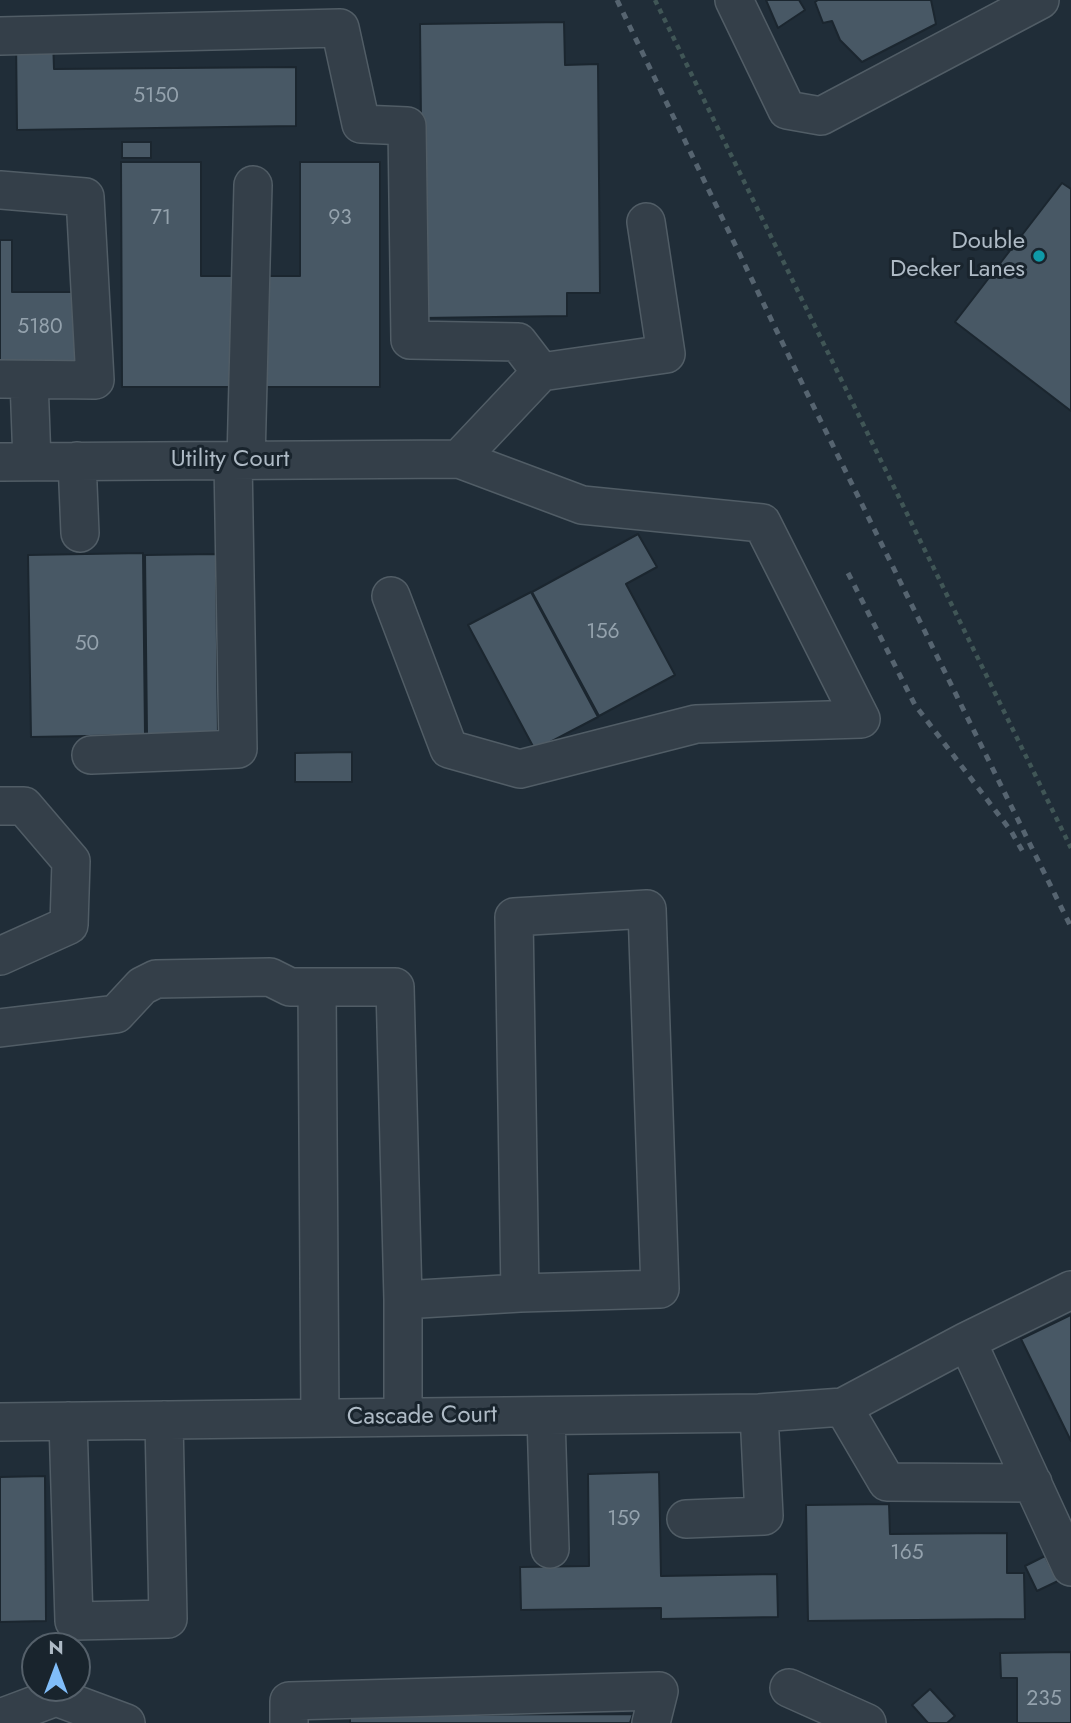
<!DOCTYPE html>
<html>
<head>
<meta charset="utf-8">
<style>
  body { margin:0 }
  #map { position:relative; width:1071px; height:1723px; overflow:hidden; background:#202d38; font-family:Jost,sans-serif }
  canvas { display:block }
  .north { position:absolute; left:21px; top:1632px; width:70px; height:70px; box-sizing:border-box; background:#19242d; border:2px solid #55606a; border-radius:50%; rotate:0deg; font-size:19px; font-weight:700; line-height:28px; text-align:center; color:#aebac5 }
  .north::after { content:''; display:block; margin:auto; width:24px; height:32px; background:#80bdf9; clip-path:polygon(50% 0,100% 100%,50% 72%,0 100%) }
</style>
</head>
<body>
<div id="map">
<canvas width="1071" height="1723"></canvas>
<div class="north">N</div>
</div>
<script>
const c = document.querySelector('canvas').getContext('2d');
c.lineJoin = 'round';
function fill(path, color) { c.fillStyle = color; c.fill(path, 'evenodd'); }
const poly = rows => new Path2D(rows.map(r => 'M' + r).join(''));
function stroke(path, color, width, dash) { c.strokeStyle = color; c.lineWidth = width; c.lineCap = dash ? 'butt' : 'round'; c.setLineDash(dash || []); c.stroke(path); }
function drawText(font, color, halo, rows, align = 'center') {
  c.font = font + ' Jost,sans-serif'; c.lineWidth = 6; c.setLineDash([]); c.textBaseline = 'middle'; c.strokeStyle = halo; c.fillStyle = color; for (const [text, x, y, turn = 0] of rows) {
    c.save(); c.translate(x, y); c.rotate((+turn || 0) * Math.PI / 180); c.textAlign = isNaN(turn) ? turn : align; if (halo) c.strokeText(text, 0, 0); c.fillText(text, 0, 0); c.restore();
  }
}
const building = poly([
  [766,0,799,0,805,10,778,28,766,0],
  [818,0,931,0,936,24,862,62,840,40,832,21,823,23,815,2,818,0],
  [564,22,565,65,598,64,600,293,567,293,567,316,423,318,420,24,564,22],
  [16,39,53,39,54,69,296,67,296,126,17,130,16,39],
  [122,142,151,142,151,158,122,158,122,142],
  [121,162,201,162,201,276,236,276,237,387,122,387,121,162],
  [300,162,380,162,380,387,265,387,265,276,300,276,300,162],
  [1062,183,1071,189,1071,411,955,322,1062,183],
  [0,240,12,240,12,292,81,292,81,365,0,365,0,240],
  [638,534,657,567,626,584,675,675,599,716,532,592,638,534],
  [143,553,145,735,31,737,28,555,143,553],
  [216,554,218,735,147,735,145,555,216,554],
  [531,592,598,717,535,750,468,625,531,592],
  [352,752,352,782,295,782,295,753,352,752],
  [1071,1315,1071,1441,1021,1339,1071,1315],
  [659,1472,661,1576,777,1574,778,1617,661,1619,661,1608,521,1610,520,1567,589,1566,588,1474,659,1472],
  [45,1476,46,1621,0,1622,0,1477,45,1476],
  [889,1504,890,1534,1007,1533,1007,1573,1024,1573,1025,1619,808,1621,806,1505,889,1504],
  [1045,1556,1058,1581,1037,1591,1025,1566,1045,1556],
  [1071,1652,1071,1723,1017,1723,1017,1678,1001,1678,1000,1653,1071,1652],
  [930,1689,955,1716,947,1723,928,1723,912,1705,930,1689],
  [633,1714,630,1723,350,1723,350,1715,633,1714]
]);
const path = poly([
  [655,0,1071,848]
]);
const minor = poly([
  [734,0,787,110,821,116,1040,0],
  [0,36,340,28,361,124,407,126,410,340,518,342,541,372,459,459],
  [0,190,85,197,95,380,0,379],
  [541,372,666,354,646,222],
  [29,380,32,462],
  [246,460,253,185],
  [77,461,80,533],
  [0,462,459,459,582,505,762,523,861,719,696,724,520,769,449,749,391,596],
  [91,755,238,749,233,460],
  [0,806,24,806,71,861,69,925,0,956],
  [0,1028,116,1014,142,986,156,979,270,977,290,987,317,987],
  [403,1300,520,1293,660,1289,647,909,514,917,520,1293],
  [967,1341,1071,1567],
  [843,1407,887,1482,1033,1483],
  [546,1416,550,1549],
  [320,1418,317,987,395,987,403,1300,403,1417],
  [68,1421,74,1621,168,1619,164,1420],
  [0,1422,759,1413,843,1407,967,1341,1071,1290],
  [686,1519,764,1516,759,1413],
  [789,1688,867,1723],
  [0,1718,56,1697,126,1723],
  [289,1723,289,1701,659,1691,651,1723]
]);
const rail = poly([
  [617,0,798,375,1071,927],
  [848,573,915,705,1011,831,1023,852]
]);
const markers = [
  [1039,256,7,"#0f9aa8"]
];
const numberNames = [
  ["5150",156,97],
  ["71",161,219],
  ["93",340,219],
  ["5180",40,328],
  ["156",603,633],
  ["50",87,645],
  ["159",624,1520],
  ["165",907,1554],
  ["235",1044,1700]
];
const poiNames = [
  ["Double",1025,242],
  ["Decker Lanes",1025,270]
];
const streetNames = [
  ["Utility Court",230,460],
  ["Cascade Court",422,1417,-1]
];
fill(building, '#485865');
stroke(building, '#1b262f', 2);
stroke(minor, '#515d66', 40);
stroke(path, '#405656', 4.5, [5, 5]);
stroke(minor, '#343f49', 37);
stroke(rail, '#566470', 5, [7, 7]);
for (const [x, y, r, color] of markers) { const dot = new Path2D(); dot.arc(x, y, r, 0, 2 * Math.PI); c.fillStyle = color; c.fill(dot); stroke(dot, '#19242d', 2.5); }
drawText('21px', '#94a2ad', null, numberNames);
drawText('24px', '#aebac5', '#19242d', poiNames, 'right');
drawText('24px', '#aebac5', '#19242d', streetNames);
</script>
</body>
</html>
